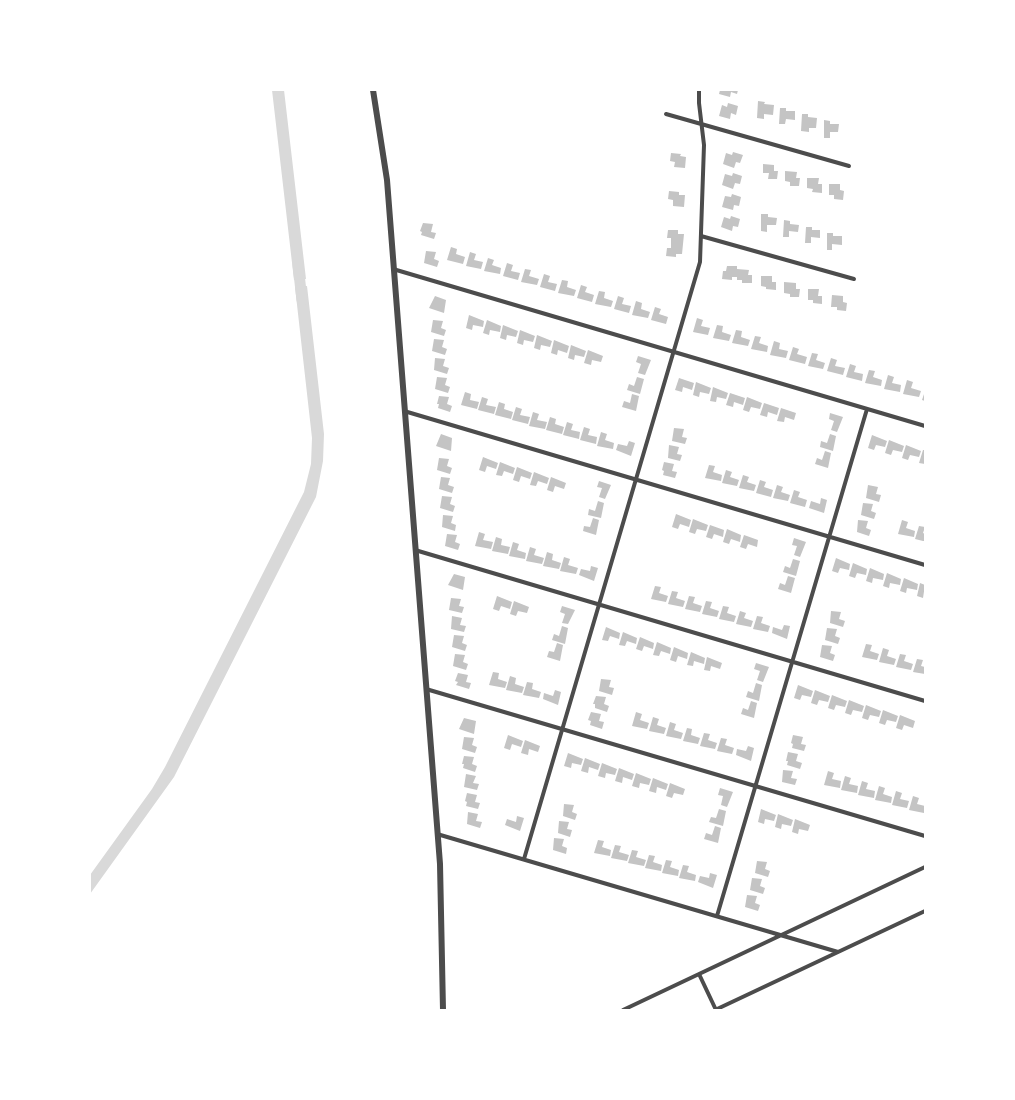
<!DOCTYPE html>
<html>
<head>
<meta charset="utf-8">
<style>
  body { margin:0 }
  #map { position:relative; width:1015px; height:1100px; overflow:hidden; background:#fff; font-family:Signika,sans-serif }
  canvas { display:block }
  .frame { position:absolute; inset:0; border:91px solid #fff; pointer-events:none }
</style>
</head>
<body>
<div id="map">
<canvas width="1015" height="1100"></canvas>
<div class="frame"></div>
</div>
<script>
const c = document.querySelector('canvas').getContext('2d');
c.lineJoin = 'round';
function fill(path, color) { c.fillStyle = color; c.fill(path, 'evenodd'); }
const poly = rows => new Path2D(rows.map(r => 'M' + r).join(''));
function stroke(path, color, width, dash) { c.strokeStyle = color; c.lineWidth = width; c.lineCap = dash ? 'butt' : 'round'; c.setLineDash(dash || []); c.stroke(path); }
const water = poly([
  [272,90,284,90,306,279,294,280],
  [307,286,324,434,323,461,316,497,174,777,90,894,90,875,152,789,165,767,304,492,311,464,312,438,295,287]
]);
const canal = poly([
  [298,265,302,300]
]);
const building = poly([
  [720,90,738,90,737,94,731,92,730,97,719,94],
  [758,101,765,102,764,104,774,105,773,115,764,114,764,119,757,118],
  [728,103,738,106,736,115,731,113,730,119,719,116,722,105,727,107],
  [780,108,786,108,786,111,795,111,795,120,786,119,785,124,779,124],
  [802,114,808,114,808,117,817,118,816,128,809,128,809,132,801,131],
  [824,120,830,121,830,124,839,124,838,132,830,132,830,138,824,138],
  [733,152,743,155,740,163,736,162,734,168,723,164,726,153,732,155],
  [671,153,681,154,680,156,686,157,685,168,674,167,675,162,670,161],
  [763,164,774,165,774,171,778,171,777,179,768,179,769,173,763,173],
  [785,171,797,172,796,178,800,178,799,186,790,186,790,182,785,181],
  [733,173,742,176,740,184,735,183,733,189,722,185,725,174,732,176],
  [807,178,819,178,818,184,822,184,822,193,812,192,813,189,807,188],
  [829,184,840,184,840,190,844,191,843,200,834,199,834,195,829,195],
  [669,191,679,192,679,195,685,195,684,207,673,206,673,200,668,199],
  [732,194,741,197,739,206,734,205,733,210,722,207,725,196,731,197],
  [761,214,768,214,768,217,777,218,776,225,767,225,767,232,761,231],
  [731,216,740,219,738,227,733,226,732,231,721,227,724,217,730,219],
  [784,220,790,221,790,224,799,225,798,232,789,231,789,237,783,237],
  [423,223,433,224,431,232,436,233,434,239,421,235,422,232,420,231],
  [806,227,812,227,812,230,820,230,820,238,811,237,811,243,805,243],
  [668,230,678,230,678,234,684,234,682,254,676,254,676,257,666,256,667,248,671,248,671,238,667,238],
  [827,233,833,233,833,236,842,236,842,245,832,244,832,250,827,250],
  [451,247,457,249,456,254,465,257,463,264,447,260],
  [426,251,436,252,434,259,439,261,437,267,424,263],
  [470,252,476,254,474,260,483,262,481,269,466,266],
  [488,258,494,260,492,265,501,268,500,274,484,271],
  [507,263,513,265,511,271,520,273,518,280,503,276],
  [727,266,737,266,737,269,749,270,748,275,752,275,752,283,742,283,742,280,737,280,737,277,732,277,732,280,722,279,723,271,726,271],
  [525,269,531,270,529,276,539,279,537,285,521,282],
  [544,274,550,276,548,282,557,284,555,291,540,287],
  [761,276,772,276,772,282,776,282,776,290,766,289,766,287,761,286],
  [562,280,568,281,567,287,576,290,574,296,558,293],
  [784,282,796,283,796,289,800,289,799,297,790,297,790,294,784,293],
  [581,285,587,287,585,292,594,295,592,302,577,298],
  [808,289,819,289,818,296,822,296,822,304,813,303,813,300,808,300],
  [599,291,605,292,604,298,613,301,611,307,595,304],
  [832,295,843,296,843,302,847,303,846,311,837,310,837,307,831,307],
  [435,296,446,300,444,313,429,308],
  [618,296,624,298,622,304,631,306,629,313,614,309],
  [636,301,642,303,641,309,650,312,648,318,632,315],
  [655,307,661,309,659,314,668,317,666,324,651,320],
  [469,315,484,321,483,327,473,325,472,330,466,328],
  [697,318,703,320,701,326,710,328,708,335,693,332],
  [433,320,443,321,441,328,446,330,444,336,431,332],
  [487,320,501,326,500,332,490,330,489,335,483,333],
  [503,325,518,331,516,337,507,335,506,340,500,338],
  [717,325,723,326,722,332,731,335,729,341,713,338],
  [520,330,535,336,533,342,524,340,523,345,517,343],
  [736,330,742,331,741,337,750,340,748,346,732,343],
  [537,335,552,341,550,347,541,345,540,350,534,348],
  [755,336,761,337,759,343,768,346,767,352,751,349],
  [434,339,444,340,442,347,447,349,445,355,432,351],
  [554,340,569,346,567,353,558,350,557,355,551,353],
  [774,341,780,343,779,349,788,351,786,358,770,355],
  [571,345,586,351,584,357,575,355,574,360,568,358],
  [793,347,799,349,797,354,807,357,805,364,789,360],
  [588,350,603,356,601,362,592,360,591,365,584,363],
  [812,353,818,354,816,360,825,363,823,369,808,366],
  [638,356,651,360,645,375,638,373,641,364,636,362],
  [435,358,445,359,443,366,449,368,447,374,434,370],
  [831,358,837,360,835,366,845,368,843,375,827,371],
  [850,364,856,366,854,372,863,374,862,381,846,377],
  [869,370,875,371,873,377,882,380,881,386,865,383],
  [888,375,894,377,892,383,901,385,900,392,884,389],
  [437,377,447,378,445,385,450,387,448,393,435,389],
  [637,377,644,379,640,394,627,390,629,384,634,386],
  [679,378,694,383,692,390,683,387,682,392,675,390],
  [907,380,913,382,911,388,921,391,919,397,903,394],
  [696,382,711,388,709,394,700,392,699,397,693,395],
  [713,387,728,393,726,399,717,397,716,402,710,401],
  [925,391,925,401,922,400],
  [465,392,471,394,470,400,479,402,477,409,461,405],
  [730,393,745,398,743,405,734,402,733,407,726,405],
  [632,394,639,396,636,411,622,407,624,401,630,403],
  [439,396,449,397,447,404,452,406,450,412,438,408,439,404,437,404],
  [482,397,488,399,486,405,496,407,494,414,478,410],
  [747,397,762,403,760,409,751,407,749,412,743,410],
  [499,402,505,404,504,409,513,412,511,419,495,415],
  [764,403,779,408,777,415,768,412,767,417,760,415],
  [516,407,522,409,520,415,530,417,528,424,512,420],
  [781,408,796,413,794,420,785,417,784,422,777,421],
  [533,412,539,414,537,420,547,422,545,429,529,426],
  [830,413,843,417,837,432,831,430,834,421,829,419],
  [550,417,556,419,555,424,564,427,562,434,546,430],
  [567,422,573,424,571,430,580,432,579,439,563,435],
  [584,427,590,429,588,435,597,437,596,444,580,440],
  [674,428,684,429,682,437,687,438,685,444,672,441],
  [601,432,607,434,605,440,614,443,613,449,597,446],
  [441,434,452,438,451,451,436,446],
  [830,434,836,436,833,451,820,447,821,441,827,443],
  [872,435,887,441,885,447,876,445,874,450,868,448],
  [889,440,904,446,902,452,893,450,891,455,885,453],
  [629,441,635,443,631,456,616,450,618,444,627,446],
  [669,445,679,447,677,454,682,455,680,461,668,458],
  [906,445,921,451,919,457,910,455,908,460,902,458],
  [923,450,925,450,925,464,919,463],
  [825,451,831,453,828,468,815,464,817,458,822,460],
  [483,457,498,463,496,469,487,466,485,472,479,470],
  [439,458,449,459,447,466,452,468,450,474,437,470],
  [500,462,515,468,513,474,504,471,502,476,496,475],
  [664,462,674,464,672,471,677,472,675,478,663,475,664,471,662,470],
  [709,465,715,466,713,472,722,475,721,481,705,478],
  [517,467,532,473,530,479,521,476,519,482,513,480],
  [726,470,732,472,730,477,739,480,737,486,722,483],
  [534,472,549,478,547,484,538,481,536,486,530,485],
  [743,475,749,477,747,482,756,485,754,491,739,488],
  [441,477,450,478,448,485,454,487,452,493,439,489],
  [551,477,566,483,564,489,555,486,553,492,547,490],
  [760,480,766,482,764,487,773,490,771,497,756,493],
  [599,481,611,485,605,499,599,497,602,488,597,487],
  [777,485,783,487,781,492,790,495,788,501,773,498],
  [868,485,878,487,876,494,881,495,879,502,866,498],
  [794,490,800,492,798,497,807,500,805,507,790,503],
  [442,496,452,497,450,504,455,506,453,512,440,508],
  [821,498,827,500,824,513,809,508,811,501,820,504],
  [598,501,604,503,601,518,588,515,589,509,595,511],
  [863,503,873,504,871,511,876,513,874,519,861,515],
  [676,514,691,520,689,527,680,524,678,529,672,527],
  [443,515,453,516,451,523,456,525,455,531,442,527],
  [593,518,599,520,596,535,583,531,584,526,590,527],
  [693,519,708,525,706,531,697,529,695,534,689,532],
  [858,520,868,521,866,528,871,530,869,536,857,532],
  [902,520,908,522,906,528,915,531,914,537,898,534],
  [710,525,724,530,723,537,714,534,712,539,706,537],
  [919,526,925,527,923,533,925,534,925,541,923,541,915,539],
  [727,529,741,535,740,542,731,539,729,544,723,542],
  [479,532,485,534,483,540,493,542,491,549,475,546],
  [447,534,457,535,455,542,460,544,458,550,445,546],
  [744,535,758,540,757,547,748,544,746,549,740,547],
  [496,537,502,539,501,545,510,547,508,554,492,551],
  [794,538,806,542,800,557,794,555,797,546,792,545],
  [513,542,519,544,517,550,526,553,525,559,509,556],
  [530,547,536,549,534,555,544,558,542,564,526,561],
  [547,552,553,554,552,560,561,563,559,569,543,566],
  [564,557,570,559,568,565,578,568,576,574,560,571],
  [836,558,850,564,849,570,840,568,838,573,832,571],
  [793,559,800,561,796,576,783,572,785,566,790,568],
  [853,563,867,569,866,575,857,573,855,578,849,576],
  [591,566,598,568,594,581,579,575,581,569,590,571],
  [870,568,884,574,883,580,873,578,872,583,866,581],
  [887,573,901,579,900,585,890,583,889,588,883,586],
  [454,574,465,577,463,590,448,585],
  [788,576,795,578,791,593,778,589,780,583,785,585],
  [904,578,918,584,917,590,907,588,906,593,900,591],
  [920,583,925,585,923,598,917,596],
  [655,586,661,587,659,593,668,596,666,602,651,599],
  [672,591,678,592,676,598,685,601,683,607,668,604],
  [497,596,512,602,510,609,501,606,499,611,493,609],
  [689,596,695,597,693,603,702,606,700,612,685,609],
  [451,598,461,599,459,606,464,607,462,613,449,610],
  [514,601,529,607,527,613,518,611,516,616,510,614],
  [706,601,712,602,710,608,719,611,717,617,702,614],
  [562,606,575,610,568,624,562,623,565,614,560,612],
  [723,606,729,607,727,613,736,616,734,622,719,619],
  [740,611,746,613,744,618,753,621,751,627,736,624],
  [831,611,841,612,839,619,845,621,843,627,830,623],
  [452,616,462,618,460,625,466,626,464,632,451,629],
  [757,616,763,617,761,623,770,626,768,632,753,629],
  [784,625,790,626,787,639,772,633,773,627,782,630],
  [562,626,568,628,565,644,552,640,554,634,559,636],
  [606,627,620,633,619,639,610,636,608,641,602,640],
  [827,628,837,629,835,636,840,638,838,644,825,640],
  [623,632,637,638,636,644,627,641,625,646,619,645],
  [454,635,464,636,462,643,467,645,465,651,452,647],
  [640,637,654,643,653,649,644,646,642,651,636,649],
  [657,642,671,648,670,654,661,651,659,656,653,655],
  [557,643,563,645,560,661,547,657,549,651,554,652],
  [866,644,872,645,870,651,879,654,877,660,862,657],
  [822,645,832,646,830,653,835,655,833,661,820,657],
  [674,647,688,653,687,659,678,656,676,662,670,660],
  [883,648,889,650,887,656,896,659,894,665,879,662],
  [691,652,705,658,704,664,694,661,693,666,687,665],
  [455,654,465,655,463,662,468,664,466,670,453,666],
  [900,654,906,655,904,661,913,664,911,670,896,667],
  [707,657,722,663,720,669,711,666,710,671,704,670],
  [917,659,923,660,921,666,925,667,925,674,913,672],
  [756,663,769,667,763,682,757,680,760,671,754,669],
  [493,672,499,673,498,679,507,682,505,688,489,685],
  [458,673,468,675,466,682,471,683,469,689,456,685,458,682,455,681],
  [510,676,516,678,515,684,524,687,522,693,506,690],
  [601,679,611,680,609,687,614,688,612,695,599,691],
  [527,682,533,683,532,689,541,692,539,698,523,695],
  [756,683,762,685,759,701,746,697,748,691,753,693],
  [798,685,813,691,811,697,802,695,800,700,794,698],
  [555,690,561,692,558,705,543,699,544,693,553,696],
  [815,690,830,696,828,702,819,700,817,705,811,703],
  [832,695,847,701,845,707,836,705,834,710,828,708],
  [596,696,606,697,604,704,609,706,607,712,595,708,595,704,593,704],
  [849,700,864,706,862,712,853,710,851,715,845,713],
  [751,701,757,703,754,718,741,714,743,708,748,710],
  [866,705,881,711,879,717,870,715,868,720,862,718],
  [883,710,898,716,896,722,887,720,885,725,879,723],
  [591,712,601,714,599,721,604,722,602,729,590,725,591,721,588,720],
  [636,712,642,714,640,720,649,723,647,729,632,726],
  [900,715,915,721,913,728,904,725,902,730,896,728],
  [653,717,659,719,657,725,666,728,664,734,649,731],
  [464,718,476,721,474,734,459,729],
  [670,722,676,724,674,730,683,733,681,739,666,736],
  [687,728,692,729,691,735,700,738,698,744,683,741],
  [704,733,710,734,708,740,717,743,715,749,700,746],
  [508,735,523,741,521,747,512,744,510,750,504,748],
  [793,735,803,737,801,744,806,745,804,751,792,748,793,744,791,743],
  [464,737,474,738,472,745,477,747,475,753,462,749],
  [721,738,727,739,725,745,734,748,732,754,717,751],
  [525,740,540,746,538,752,529,749,528,755,521,753],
  [748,746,754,748,751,761,736,755,737,749,746,751],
  [788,752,798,754,796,761,802,763,800,769,787,765,788,761,786,761],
  [568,753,583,759,581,765,572,763,571,768,564,766],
  [464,756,474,757,472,764,477,766,475,772,463,768,464,764,462,764],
  [585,758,600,764,598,770,589,767,588,773,581,771],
  [602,763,617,769,615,775,606,773,605,778,598,776],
  [619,768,634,774,632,780,623,777,622,783,615,781],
  [783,770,793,771,791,778,797,779,795,785,782,782],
  [828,771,834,773,832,779,841,781,840,788,824,785],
  [636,773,651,779,649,785,640,783,639,788,632,786],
  [466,774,476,776,473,783,479,784,477,790,464,787],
  [845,776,851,778,849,784,858,786,857,793,841,790],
  [653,778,668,784,666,790,657,787,656,793,649,791],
  [862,781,868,783,866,789,875,791,874,798,858,795],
  [670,783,685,789,683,795,674,793,672,798,666,796],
  [879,786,885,788,883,794,892,797,891,803,875,800],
  [720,788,733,792,727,807,721,805,723,796,718,795],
  [896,791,902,793,900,799,909,801,907,808,892,805],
  [467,793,477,795,475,802,480,803,478,809,466,806,467,802,465,801],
  [913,796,919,798,917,804,925,806,924,813,909,810],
  [564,804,574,805,572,812,577,814,575,820,563,816],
  [719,809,726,811,723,826,709,822,711,817,716,818],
  [761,809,776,815,774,821,765,819,764,824,758,822],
  [468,812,478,814,476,821,482,822,480,828,467,824],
  [778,814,793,820,791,826,782,824,781,829,775,827],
  [517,816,524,818,520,831,505,825,507,819,516,822],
  [795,819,810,825,808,831,799,829,798,834,792,832],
  [559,821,569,822,567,829,572,830,570,837,558,833],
  [715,826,721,828,718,843,704,839,706,833,712,835],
  [554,838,564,839,562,846,567,848,566,854,553,850],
  [598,840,604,841,602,847,611,850,610,856,594,853],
  [615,845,621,846,619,852,629,855,627,861,611,858],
  [632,850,638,851,636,857,646,860,644,866,628,863],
  [649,855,655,856,653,862,662,865,661,871,645,868],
  [666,860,672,861,670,867,679,870,678,876,662,873],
  [757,861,767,862,765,869,770,871,768,877,755,873],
  [683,865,689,866,687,872,696,875,695,881,679,878],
  [710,873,717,875,713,888,698,882,700,876,709,878],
  [752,878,762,879,760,886,765,888,763,894,750,890],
  [747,895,757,896,755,903,760,905,758,911,745,907]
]);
const minor = poly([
  [666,114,849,166],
  [701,236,854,279],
  [393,269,925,426],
  [404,411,925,565],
  [415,550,925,701],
  [426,689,925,836],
  [437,834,838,952],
  [524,859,700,262,704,145,699,103,699,90],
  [717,916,867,409],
  [699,974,716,1010],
  [623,1010,925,867],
  [715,1010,925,911]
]);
const tertiary = poly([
  [373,90,387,180,440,864,443,1010]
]);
fill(water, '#d9d9d9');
stroke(canal, '#d9d9d9', 11);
fill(building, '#c4c4c4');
stroke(minor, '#4c4c4c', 4);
stroke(tertiary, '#4c4c4c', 6);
</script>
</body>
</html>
